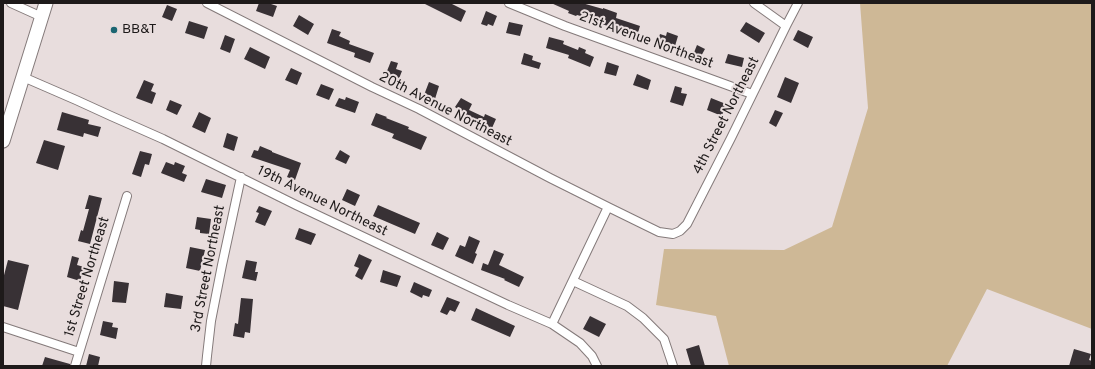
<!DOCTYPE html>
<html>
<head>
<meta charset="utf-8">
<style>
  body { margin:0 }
  #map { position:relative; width:1095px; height:369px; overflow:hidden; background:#e8dddd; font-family:Overpass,sans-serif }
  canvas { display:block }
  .frame { position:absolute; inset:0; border:4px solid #1e1a1a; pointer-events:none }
</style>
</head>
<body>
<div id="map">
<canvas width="1095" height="369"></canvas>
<div class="frame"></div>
</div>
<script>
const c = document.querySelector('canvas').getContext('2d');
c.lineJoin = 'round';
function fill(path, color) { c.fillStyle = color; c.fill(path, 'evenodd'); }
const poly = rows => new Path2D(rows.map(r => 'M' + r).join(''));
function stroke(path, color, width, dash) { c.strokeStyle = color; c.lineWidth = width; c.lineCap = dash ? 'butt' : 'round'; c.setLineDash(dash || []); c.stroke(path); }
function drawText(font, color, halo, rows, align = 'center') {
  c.font = font + ' Overpass,sans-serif'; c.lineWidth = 4; c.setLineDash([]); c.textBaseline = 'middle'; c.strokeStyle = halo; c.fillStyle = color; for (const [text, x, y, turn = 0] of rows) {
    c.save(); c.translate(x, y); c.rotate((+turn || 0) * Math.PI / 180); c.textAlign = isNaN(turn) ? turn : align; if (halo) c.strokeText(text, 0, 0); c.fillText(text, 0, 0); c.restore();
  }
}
const green = poly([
  [860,3,1092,3,1092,329,987,289,947,366,729,366,716,316,656,305,664,249,784,250,832,227,868,108]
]);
const building = poly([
  [259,3,268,3,277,6,273,17,256,11],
  [423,3,450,3,466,11,461,22],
  [551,3,582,3,603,9,603,8,617,13,616,18,640,26,637,36,599,23,599,21,577,15,576,16,568,13,569,11],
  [167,5,177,9,172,21,162,17],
  [486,11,497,16,493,26,488,24,487,26,481,24],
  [299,15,314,24,308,35,293,26],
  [189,21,208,27,204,39,185,33],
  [509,22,523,25,520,36,506,33],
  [746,22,765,33,759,43,740,31],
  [332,29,341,32,339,36,350,41,349,44,374,53,370,63,354,57,355,53,327,43],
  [798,30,813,37,808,48,793,40],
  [667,32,678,36,675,46,658,41,660,34,666,36],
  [225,35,235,39,230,53,220,49],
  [549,37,564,41,563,44,578,50,579,47,586,50,585,53,594,57,590,67,568,58,569,55,546,48],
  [697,45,705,49,700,58,693,55],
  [250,47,270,57,265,69,244,59],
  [524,53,533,56,532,60,541,63,539,69,521,64],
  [728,54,744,58,742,67,725,63],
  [391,61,398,63,396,69,402,71,398,81,385,76],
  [607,62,619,66,616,76,604,73],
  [291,68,302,73,297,85,285,80],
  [637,74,651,80,648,90,633,85],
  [785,77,799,83,791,103,777,97],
  [144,80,154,84,151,91,156,93,152,104,136,98],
  [429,82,439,86,435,99,424,95],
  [321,84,334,89,329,100,316,95],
  [675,86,682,88,681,93,687,94,683,106,670,102],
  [346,97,359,102,355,113,335,106,339,98,345,100],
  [461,98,472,104,469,110,484,117,485,114,496,119,492,128,475,121,455,107],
  [711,98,726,104,722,116,707,110],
  [170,100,182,105,177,115,166,110],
  [775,110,783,113,776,127,769,123],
  [62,112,89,120,88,124,101,127,98,137,84,133,83,137,57,130],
  [199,112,211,118,205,133,192,127],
  [376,113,387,117,386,118,409,127,408,129,427,137,421,150,392,138,394,134,371,125],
  [227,133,238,137,234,151,223,147],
  [44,140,65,146,58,170,36,163],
  [260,146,272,151,272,152,301,163,295,180,287,177,290,170,251,157,254,150,258,151],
  [340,150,350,156,346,164,335,159],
  [140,151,152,154,149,165,145,164,141,177,132,174],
  [166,162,174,165,175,162,185,166,182,173,187,175,184,182,161,173],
  [206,179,226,185,222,198,201,192],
  [347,189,360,195,355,206,342,200],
  [89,195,102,198,90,244,78,241,81,230,83,231,89,209,85,209],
  [378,205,420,223,415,234,373,216],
  [259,206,272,211,265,226,255,222,259,213,256,212],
  [197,217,211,219,209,234,200,233,200,230,195,229],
  [299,228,316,234,311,245,295,239],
  [437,232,449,238,443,250,431,245],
  [469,236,480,241,475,253,477,254,473,264,455,256,460,245,465,247],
  [190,247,205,250,200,271,186,268],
  [494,250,504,254,499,265,524,277,519,287,504,280,505,279,481,270,483,263,488,265],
  [359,254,372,260,362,280,355,276,359,268,354,266],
  [72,256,79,258,77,265,84,267,80,281,67,277],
  [8,260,29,265,18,310,3,306,3,279],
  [246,260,257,262,255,272,258,272,256,281,242,278],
  [383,270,401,276,397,287,380,282],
  [114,281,129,283,126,303,112,302],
  [414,282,432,290,429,297,423,295,422,298,410,292],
  [166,293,183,296,181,309,164,307],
  [447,297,460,302,455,312,450,310,447,315,440,312],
  [241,298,253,299,250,333,245,332,244,338,233,336,235,323,238,324],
  [476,308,515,326,510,337,471,320],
  [590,316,606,324,599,337,583,329],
  [103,321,113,323,112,327,118,328,116,339,100,335],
  [699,345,705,366,691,366,686,349],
  [1074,349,1091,354,1089,360,1092,361,1092,366,1069,366],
  [89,354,100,357,98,366,86,366],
  [45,357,70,364,70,366,42,366]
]);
const street = poly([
  [11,3,42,17],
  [207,3,372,87,419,109,550,178,608,207,659,232,673,234,680,231,687,224,731,138,786,26,798,3],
  [509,3,565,26,752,94],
  [754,3,786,26],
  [23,77,76,100,111,116,163,139,296,205,508,305,552,324,580,343,592,356,597,366],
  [573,281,627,306,643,318,664,339,673,366],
  [552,324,608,207],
  [3,327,79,352],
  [75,366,127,196],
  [206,366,207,356,211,321,222,265,241,177]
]);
const primary = poly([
  [3,141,46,3]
]);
const markers = [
  [114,30,4,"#1b6571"]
];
const poiNames = [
  ["BB&T",122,30]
];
const streetNames = [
  ["21st Avenue Northeast",646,41,20],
  ["20th Avenue Northeast",445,110,27],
  ["4th Street Northeast",727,116,-63],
  ["19th Avenue Northeast",322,202,26],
  ["3rd Street Northeast",209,269,-79],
  ["1st Street Northeast",88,277,-73]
];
fill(green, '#ceb896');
fill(building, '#383135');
stroke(street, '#847a7a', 10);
stroke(primary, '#847a7a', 15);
stroke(street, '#fff', 8);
stroke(primary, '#fff', 13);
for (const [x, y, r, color] of markers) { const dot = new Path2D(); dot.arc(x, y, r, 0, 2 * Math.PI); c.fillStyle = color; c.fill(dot); stroke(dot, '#e8dddd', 1.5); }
drawText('14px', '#1e1a1a', '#e8dddd', poiNames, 'left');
drawText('14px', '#1e1a1a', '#e8dddd', streetNames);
</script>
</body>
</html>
